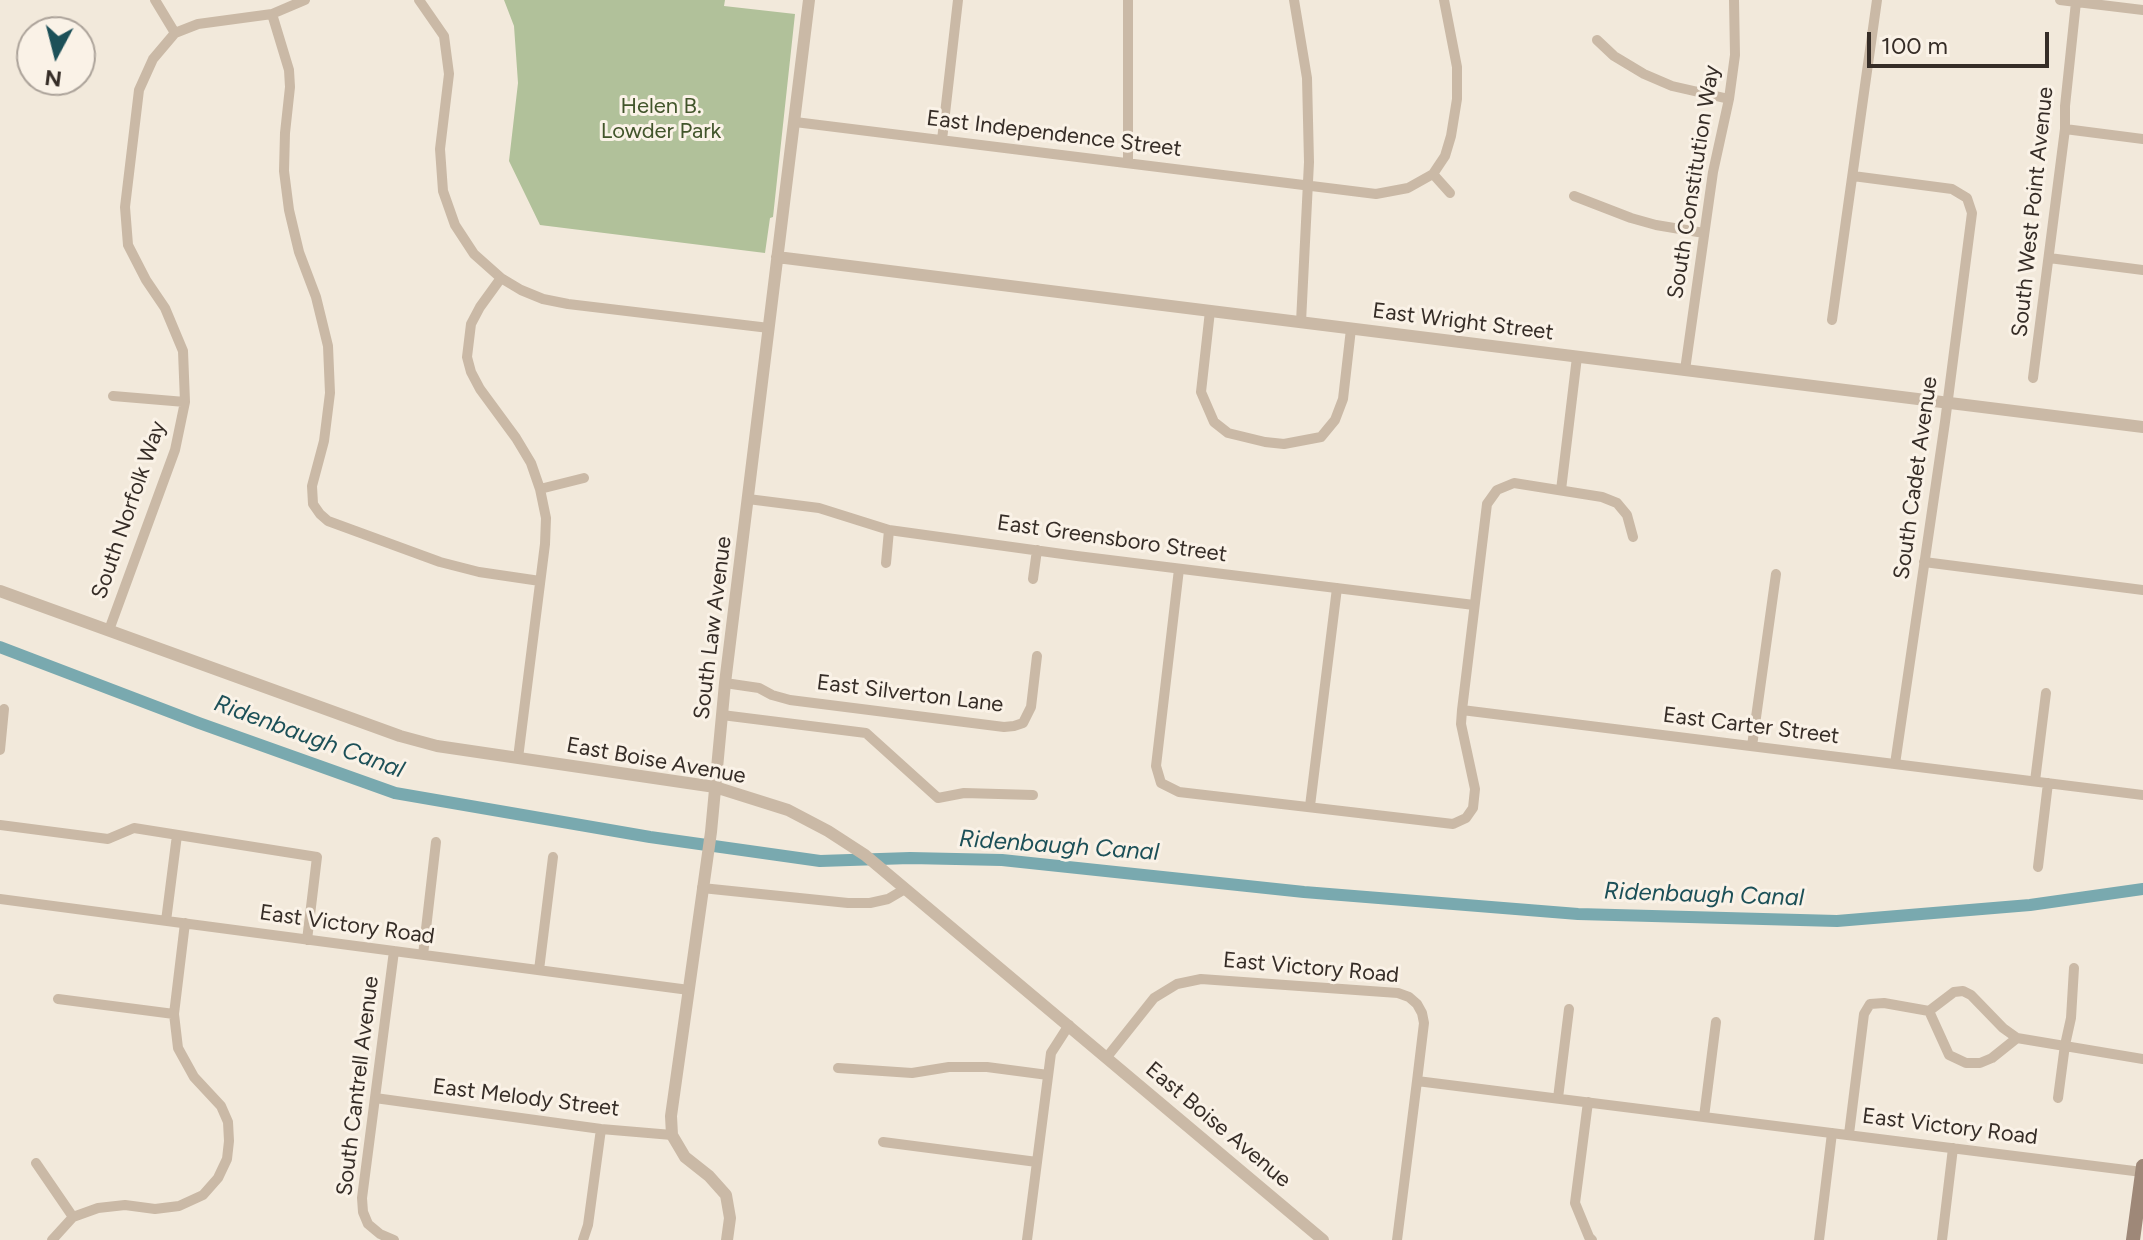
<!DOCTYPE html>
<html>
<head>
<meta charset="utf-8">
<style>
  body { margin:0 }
  #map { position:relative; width:2143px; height:1240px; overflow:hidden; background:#f2e9db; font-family:Figtree,sans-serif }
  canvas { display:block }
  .north { position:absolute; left:16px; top:16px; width:80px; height:80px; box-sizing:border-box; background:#faf2e7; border:2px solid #aca39a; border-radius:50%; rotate:187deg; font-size:22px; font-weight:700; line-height:32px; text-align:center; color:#362d27 }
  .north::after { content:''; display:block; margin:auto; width:28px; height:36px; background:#1c5058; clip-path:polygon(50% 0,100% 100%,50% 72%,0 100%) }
  .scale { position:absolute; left:1867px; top:32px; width:182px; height:36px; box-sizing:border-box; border:4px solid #362d27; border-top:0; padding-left:10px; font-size:24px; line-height:28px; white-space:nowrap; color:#362d27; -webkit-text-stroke:6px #faf2e7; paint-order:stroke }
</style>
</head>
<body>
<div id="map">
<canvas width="2143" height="1240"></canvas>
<div class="north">N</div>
<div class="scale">100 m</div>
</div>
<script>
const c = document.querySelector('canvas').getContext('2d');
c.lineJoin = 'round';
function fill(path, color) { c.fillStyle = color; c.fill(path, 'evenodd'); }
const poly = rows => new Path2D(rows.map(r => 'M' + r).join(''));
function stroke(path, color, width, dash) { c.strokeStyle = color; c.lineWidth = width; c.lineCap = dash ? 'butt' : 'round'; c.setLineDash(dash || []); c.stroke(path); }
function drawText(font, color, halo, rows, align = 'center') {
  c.font = font + ' Figtree,sans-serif'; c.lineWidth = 6; c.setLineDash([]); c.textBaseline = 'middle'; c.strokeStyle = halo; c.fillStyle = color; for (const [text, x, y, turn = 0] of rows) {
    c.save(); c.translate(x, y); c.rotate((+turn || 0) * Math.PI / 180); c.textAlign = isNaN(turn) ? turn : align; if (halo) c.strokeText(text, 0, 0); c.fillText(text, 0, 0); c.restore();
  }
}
const green = poly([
  [504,0,725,0,724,6,795,14,773,217,770,218,765,253,540,225,509,161,518,83,514,26]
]);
const canal = poly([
  [0,647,199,723,395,793,650,837,820,861,910,858,1002,860,1304,892,1578,914,1837,921,2030,905,2143,889]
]);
const minor = poly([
  [419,0,444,36,449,74,440,149,443,191,455,225,474,254,501,278,521,290,543,299,568,304,769,328],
  [1128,0,1128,163],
  [1294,0,1307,78,1309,162,1301,322],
  [2060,0,2143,10],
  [272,14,289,70,290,87,285,133,284,171,289,210,299,252,316,297,328,346,330,393,324,441,312,486,313,504,320,514,328,521,440,562,479,572,540,581],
  [175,33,198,24,272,14,305,0],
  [1597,40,1614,56,1644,74,1672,86,1729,99],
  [795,122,1376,194,1408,188,1433,174,1445,156,1451,136,1457,99,1457,67,1444,0],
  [2065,129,2143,139],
  [942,140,958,0],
  [1433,174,1450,193],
  [1853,176,1952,189,1967,198,1972,213,1945,422,1895,764],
  [1574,196,1631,218,1656,225,1704,233],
  [2049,258,2143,270],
  [501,278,480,307,471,324,467,357,471,372,480,389,516,438,531,463,540,489,546,518,545,544,518,758],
  [1210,311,1201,392,1214,422,1228,433,1265,442,1284,444,1321,437,1335,420,1343,399,1351,329],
  [1832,320,1877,0],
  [1685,370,1713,172,1729,99,1735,55,1734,0],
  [2033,378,2065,129,2065,106,2076,2],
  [113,396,185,402],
  [540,489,584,478],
  [1561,490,1577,357],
  [748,499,819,508,889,530,1077,556,1474,605],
  [1924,562,2143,590],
  [886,563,889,530],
  [1179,569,1156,766,1161,783,1179,792,1453,824,1466,818,1473,808,1475,789,1461,724,1462,710,1487,504,1497,490,1514,483,1602,497,1617,503,1627,515,1633,537],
  [1033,579,1037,550],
  [109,630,175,450,185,402,183,351,165,308,146,280,128,245,125,207,139,90,153,59,175,33,155,0],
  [725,683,759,688,772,695,790,700,1004,727,1014,726,1023,723,1031,707,1037,656],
  [1462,710,2143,795],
  [722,715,866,733,938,798,964,793,1033,795],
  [1752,746,1776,574],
  [0,750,4,709],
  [2035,781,2046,693],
  [1310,806,1337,588],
  [0,825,108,839,134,828,317,857,307,940],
  [2038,867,2048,783],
  [702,888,848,903,870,903,888,899,905,889],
  [0,899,689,990],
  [166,921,177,835],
  [394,951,362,1198,363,1212,368,1224,380,1234,394,1240],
  [423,955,436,842],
  [539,970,553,857],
  [58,999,174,1014],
  [1929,1011,1949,1055,1966,1063,1980,1063,1992,1058,2017,1038],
  [1107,1057,1154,998,1177,984,1201,979,1398,993,1409,997,1417,1004,1422,1013,1424,1023,1417,1081,2142,1172],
  [838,1068,912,1073,949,1067,987,1067,1048,1075],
  [375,1098,601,1129,672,1135],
  [1558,1098,1569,1009],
  [2058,1098,2065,1045,2071,1018,2074,968],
  [1588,1102,1575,1203,1589,1237,1592,1240],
  [1704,1117,1716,1022],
  [1849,1134,1864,1014,1870,1004,1884,1003,1929,1011,1954,992,1963,991,1971,995,2003,1028,2017,1038,2143,1059],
  [883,1142,1037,1162],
  [36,1163,73,1217],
  [52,1240,73,1217,98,1208,125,1205,155,1209,179,1206,203,1195,218,1178,227,1159,229,1141,228,1122,221,1106,194,1077,178,1048,174,1014,185,923],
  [583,1240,588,1225,601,1129],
  [1027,1240,1051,1053,1069,1025],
  [1397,1240,1417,1081],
  [1819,1240,1832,1133],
  [1942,1240,1953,1148]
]);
const tertiary = poly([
  [777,257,2143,427],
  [0,591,400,736,437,746,715,787,788,810,828,831,865,855,1323,1240],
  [727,1240,730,1218,726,1195,709,1176,685,1157,672,1135,671,1116,711,832,725,683,809,0]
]);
const secondary = poly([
  [2133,1240,2143,1166]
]);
const parkNames = [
  ["Helen B.",661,107],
  ["Lowder Park",661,132]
];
const streetNames = [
  ["East Independence Street",1054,134,7],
  ["South Constitution Way",1694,182,-81],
  ["South West Point Avenue",2033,212,-84],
  ["East Wright Street",1463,322,7],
  ["South Cadet Avenue",1916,478,-82],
  ["South Norfolk Way",129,510,-71],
  ["East Greensboro Street",1112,539,8],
  ["South Law Avenue",713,628,-83],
  ["East Silverton Lane",910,694,7],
  ["East Carter Street",1751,726,7],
  ["East Boise Avenue",656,761,10],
  ["East Victory Road",347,925,8],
  ["East Victory Road",1311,968,5],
  ["South Cantrell Avenue",358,1086,-83],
  ["East Melody Street",526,1098,7],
  ["East Boise Avenue",1218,1125,40],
  ["East Victory Road",1950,1127,7]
];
const waterNames = [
  ["Ridenbaugh Canal",309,737,20],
  ["Ridenbaugh Canal",1059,846,4],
  ["Ridenbaugh Canal",1704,895,2]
];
fill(green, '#b1c19a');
stroke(canal, '#79a9af', 12);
stroke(minor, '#cab9a6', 10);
stroke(tertiary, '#cab9a6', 12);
stroke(secondary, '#9e8878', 14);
drawText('22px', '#42552b', '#faf2e7', parkNames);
drawText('22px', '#362d27', '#faf2e7', streetNames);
drawText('italic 24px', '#1c5058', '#faf2e7', waterNames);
</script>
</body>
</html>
